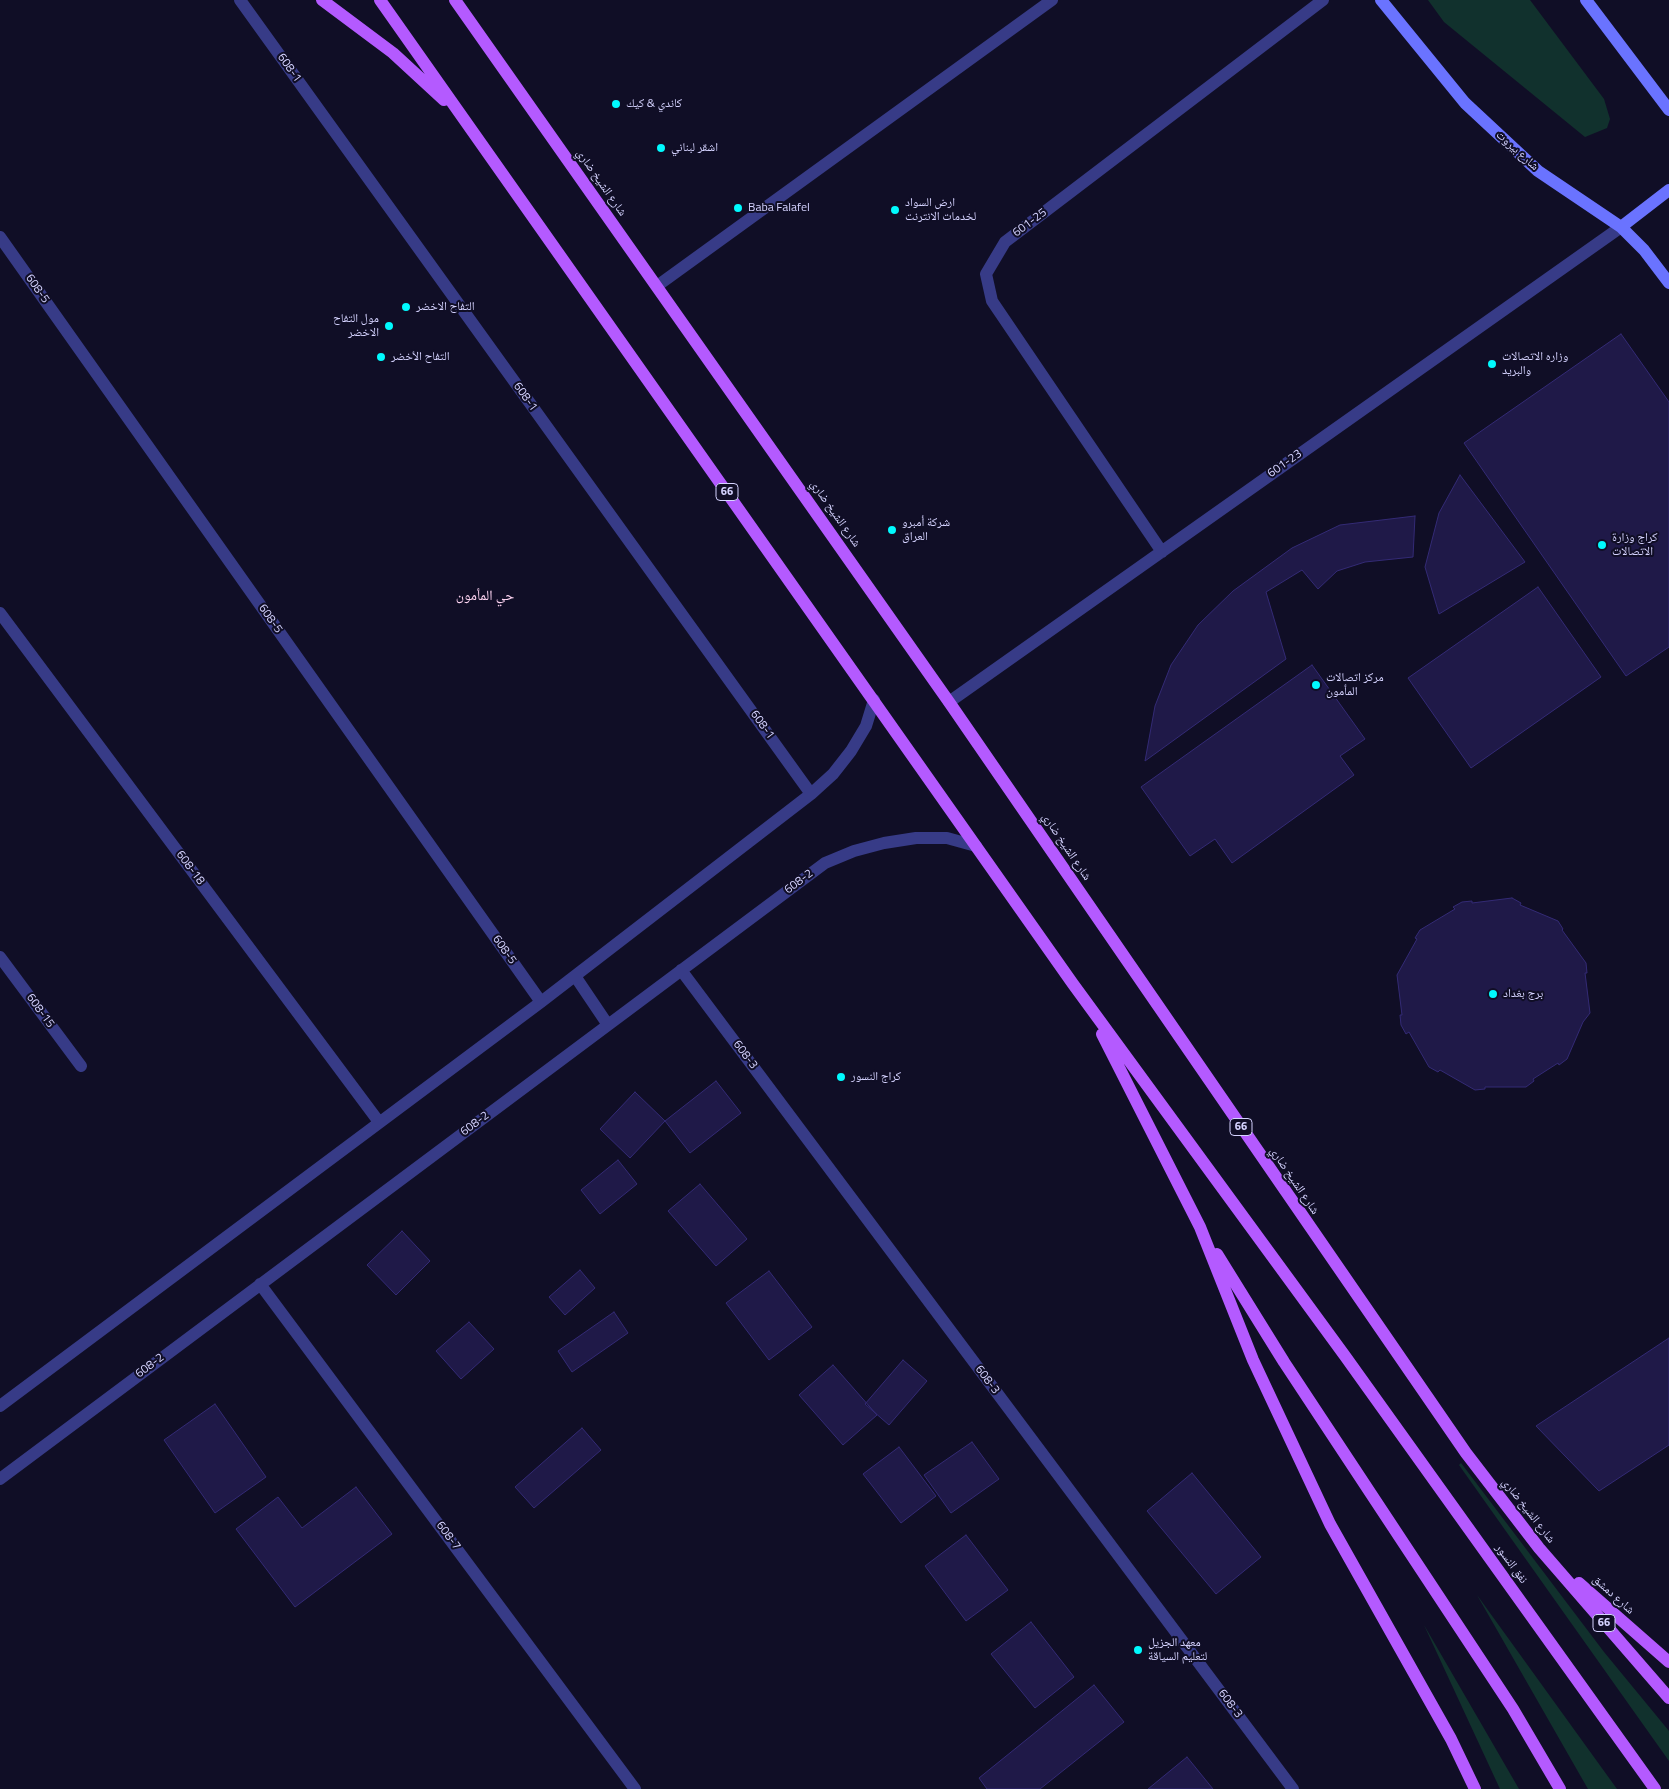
<!DOCTYPE html>
<html>
<head>
<meta charset="utf-8">
<style>
  body { margin:0 }
  canvas { display:block; background:#100e26 }
</style>
</head>
<body>
<canvas width="1669" height="1789"></canvas>
<script>
const c = document.querySelector('canvas').getContext('2d');
c.lineJoin = 'round';
function fill(path, color) { c.fillStyle = color; c.fill(path, 'evenodd'); }
const poly = rows => new Path2D(rows.map(r => 'M' + r).join(''));
function stroke(path, color, width, dash) { c.strokeStyle = color; c.lineWidth = width; c.lineCap = dash ? 'butt' : 'round'; c.setLineDash(dash || []); c.stroke(path); }
function drawText(font, color, halo, rows, align = 'center') {
  c.font = font + ' "Titillium Web","Noto Naskh Arabic",sans-serif'; c.lineWidth = 4; c.setLineDash([]); c.textBaseline = 'middle'; c.strokeStyle = halo; c.fillStyle = color; for (const [text, x, y, turn = 0] of rows) {
    c.save(); c.translate(x, y); c.rotate((+turn || 0) * Math.PI / 180); c.textAlign = isNaN(turn) ? turn : align; if (halo) c.strokeText(text, 0, 0); c.fillText(text, 0, 0); c.restore();
  }
}
const green = poly([
  [1428,0,1530,0,1604,99,1610,119,1607,128,1585,137,1444,22],
  [1461,1463,1604,1652,1669,1731,1669,1761,1459,1465],
  [1477,1595,1617,1789,1588,1789],
  [1424,1625,1519,1789,1500,1789]
]);
const building = poly([
  [1621,334,1669,402,1669,647,1626,676,1464,443,1621,334],
  [1460,475,1525,562,1439,614,1425,567,1439,513,1460,475],
  [1415,516,1413,557,1365,562,1337,571,1318,589,1302,570,1266,592,1286,659,1145,761,1155,706,1171,665,1198,625,1233,591,1292,548,1340,525,1415,516],
  [1538,587,1601,677,1471,768,1408,678,1538,587],
  [1312,665,1365,739,1340,756,1354,775,1232,863,1215,839,1190,856,1141,787,1312,665],
  [1512,898,1521,903,1520,905,1558,921,1563,929,1562,930,1586,963,1587,973,1585,973,1590,1013,1583,1022,1567,1059,1559,1065,1558,1063,1533,1079,1534,1081,1526,1087,1485,1087,1485,1089,1475,1090,1440,1070,1438,1072,1429,1067,1409,1032,1406,1034,1401,1025,1400,1015,1402,1015,1397,975,1417,939,1415,938,1420,930,1455,909,1453,907,1462,902,1472,901,1472,903,1512,898],
  [716,1081,741,1113,690,1153,665,1121,716,1081],
  [635,1092,665,1121,630,1158,600,1129,635,1092],
  [618,1160,637,1184,600,1214,581,1190,618,1160],
  [700,1184,747,1239,716,1266,668,1211,700,1184],
  [402,1231,430,1261,396,1295,367,1265,402,1231],
  [580,1270,595,1288,565,1315,549,1297,580,1270],
  [769,1271,812,1327,769,1360,726,1303,769,1271],
  [614,1312,628,1333,572,1372,558,1351,614,1312],
  [469,1322,494,1349,461,1379,436,1351,469,1322],
  [1669,1338,1669,1445,1599,1491,1536,1426,1669,1338],
  [903,1360,927,1381,889,1425,865,1404,903,1360],
  [833,1365,877,1415,843,1445,799,1395,833,1365],
  [215,1404,266,1477,215,1513,164,1440,215,1404],
  [582,1428,601,1450,534,1508,515,1487,582,1428],
  [972,1442,999,1479,951,1513,924,1475,972,1442],
  [899,1447,936,1496,901,1523,863,1474,899,1447],
  [1192,1473,1261,1557,1216,1594,1147,1511,1192,1473],
  [356,1487,392,1534,295,1607,236,1529,278,1497,302,1528,356,1487],
  [966,1535,1008,1590,966,1621,925,1566,966,1535],
  [1031,1622,1074,1677,1035,1708,991,1654,1031,1622],
  [1094,1685,1124,1722,1040,1789,987,1789,979,1778,1094,1685],
  [1187,1757,1213,1789,1148,1789,1187,1757]
]);
const minor = poly([
  [240,0,811,794],
  [0,237,541,1002],
  [657,286,1052,0],
  [1162,552,992,301,986,274,1005,242,1323,0],
  [0,613,379,1122],
  [949,702,1621,227],
  [0,957,81,1066],
  [681,970,1293,1789],
  [575,976,608,1025],
  [260,1284,635,1789],
  [0,1406,541,1002,811,794,833,774,851,751,866,726,874,700],
  [0,1479,825,863,854,851,884,843,916,838,947,838,976,846]
]);
const secondary = poly([
  [1381,0,1465,103,1538,171,1621,227,1644,250,1669,283],
  [1586,0,1669,110],
  [1621,227,1669,190]
]);
const primary = poly([
  [322,0,393,53,444,100],
  [380,0,1073,984,1345,1356,1655,1789],
  [455,0,949,702,1466,1453,1539,1548,1669,1698],
  [1102,1034,1200,1227,1253,1360,1330,1524,1451,1739,1475,1789],
  [1217,1254,1284,1362,1513,1709,1560,1789],
  [1579,1583,1669,1662]
]);
const markers = [
  [616,104,5,"#00fafe"],
  [661,148,5,"#00fafe"],
  [738,208,5,"#00fafe"],
  [895,210,5,"#00fafe"],
  [406,307,5,"#00fafe"],
  [389,326,5,"#00fafe"],
  [381,357,5,"#00fafe"],
  [1492,364,5,"#00fafe"],
  [892,530,5,"#00fafe"],
  [1602,545,5,"#00fafe"],
  [1316,685,5,"#00fafe"],
  [1493,994,5,"#00fafe"],
  [841,1077,5,"#00fafe"],
  [1138,1650,5,"#00fafe"]
];
const shields = [
  [727,492,22],
  [1241,1127,22],
  [1604,1623,22]
];
const shieldNames = [
  ["66",727,492],
  ["66",1241,1127],
  ["66",1604,1623]
];
const streetNames = [
  ["608-1",289,68,54],
  ["شارع بيروت",1517,151,42],
  ["شارع الشيخ ضاري",601,183,55],
  ["601-25",1030,223,-37],
  ["608-5",37,289,55],
  ["608-1",525,397,54],
  ["601-23",1285,464,-35],
  ["شارع الشيخ ضاري",835,514,55],
  ["608-5",270,619,55],
  ["608-1",762,725,54],
  ["شارع الشيخ ضاري",1066,847,56],
  ["608-18",190,868,53],
  ["608-2",799,882,-37],
  ["608-5",504,950,55],
  ["608-15",40,1011,54],
  ["608-3",745,1055,53],
  ["608-2",475,1124,-37],
  ["شارع الشيخ ضاري",1294,1181,56],
  ["608-2",150,1366,-37],
  ["608-3",987,1380,53],
  ["شارع الشيخ ضاري",1528,1511,52],
  ["608-7",448,1536,53],
  ["نفق النسور",1511,1564,54],
  ["شارع دمشق",1613,1595,42],
  ["608-3",1230,1704,53]
];
const poiNames = [
  ["كاندي & كيك",626,104],
  ["اشقر لبناني",671,148],
  ["ارض السواد",905,203],
  ["لخدمات الانترنت",905,217],
  ["Baba Falafel",748,208],
  ["التفاح الاخضر",416,307],
  ["مول التفاح",379,319,"right"],
  ["الاخضر",379,333,"right"],
  ["التفاح الأخضر",391,357],
  ["وزاره الاتصالات",1502,357],
  ["والبريد",1502,371],
  ["شركة أمبرو",902,523],
  ["العراق",902,537],
  ["كراج وزارة",1612,538],
  ["الاتصالات",1612,552],
  ["مركز اتصالات",1326,678],
  ["المأمون",1326,692],
  ["برج بغداد",1503,994],
  ["كراج النسور",851,1077],
  ["معهد الجزيل",1148,1643],
  ["لتعليم السياقة",1148,1657]
];
const neighbourhoodNames = [
  ["حي المأمون",485,597]
];
fill(green, '#11312d');
fill(building, '#1f1948');
stroke(building, '#332a75', 1);
stroke(minor, '#373b87', 12);
stroke(secondary, '#6a73ff', 12);
stroke(primary, '#b45aff', 12);
for (const [x, y, r, color] of markers) { const dot = new Path2D(); dot.arc(x, y, r, 0, 2 * Math.PI); c.fillStyle = color; c.fill(dot); stroke(dot, '#100e26', 2); }
for (const [x, y, w] of shields) { const box = new Path2D(); box.roundRect(x - w / 2, y - 8.5, w, 17, 4); c.fillStyle = '#100e26'; c.fill(box); stroke(box, '#d5d3ff', 1); }
drawText('bold 11px', '#d5d3ff', null, shieldNames);
drawText('12px', '#d5d3ff', '#100e26', streetNames);
drawText('12px', '#d5d3ff', '#100e26', poiNames, 'left');
drawText('14px', '#ffd5f3', '#100e26', neighbourhoodNames);
</script>
</body>
</html>
